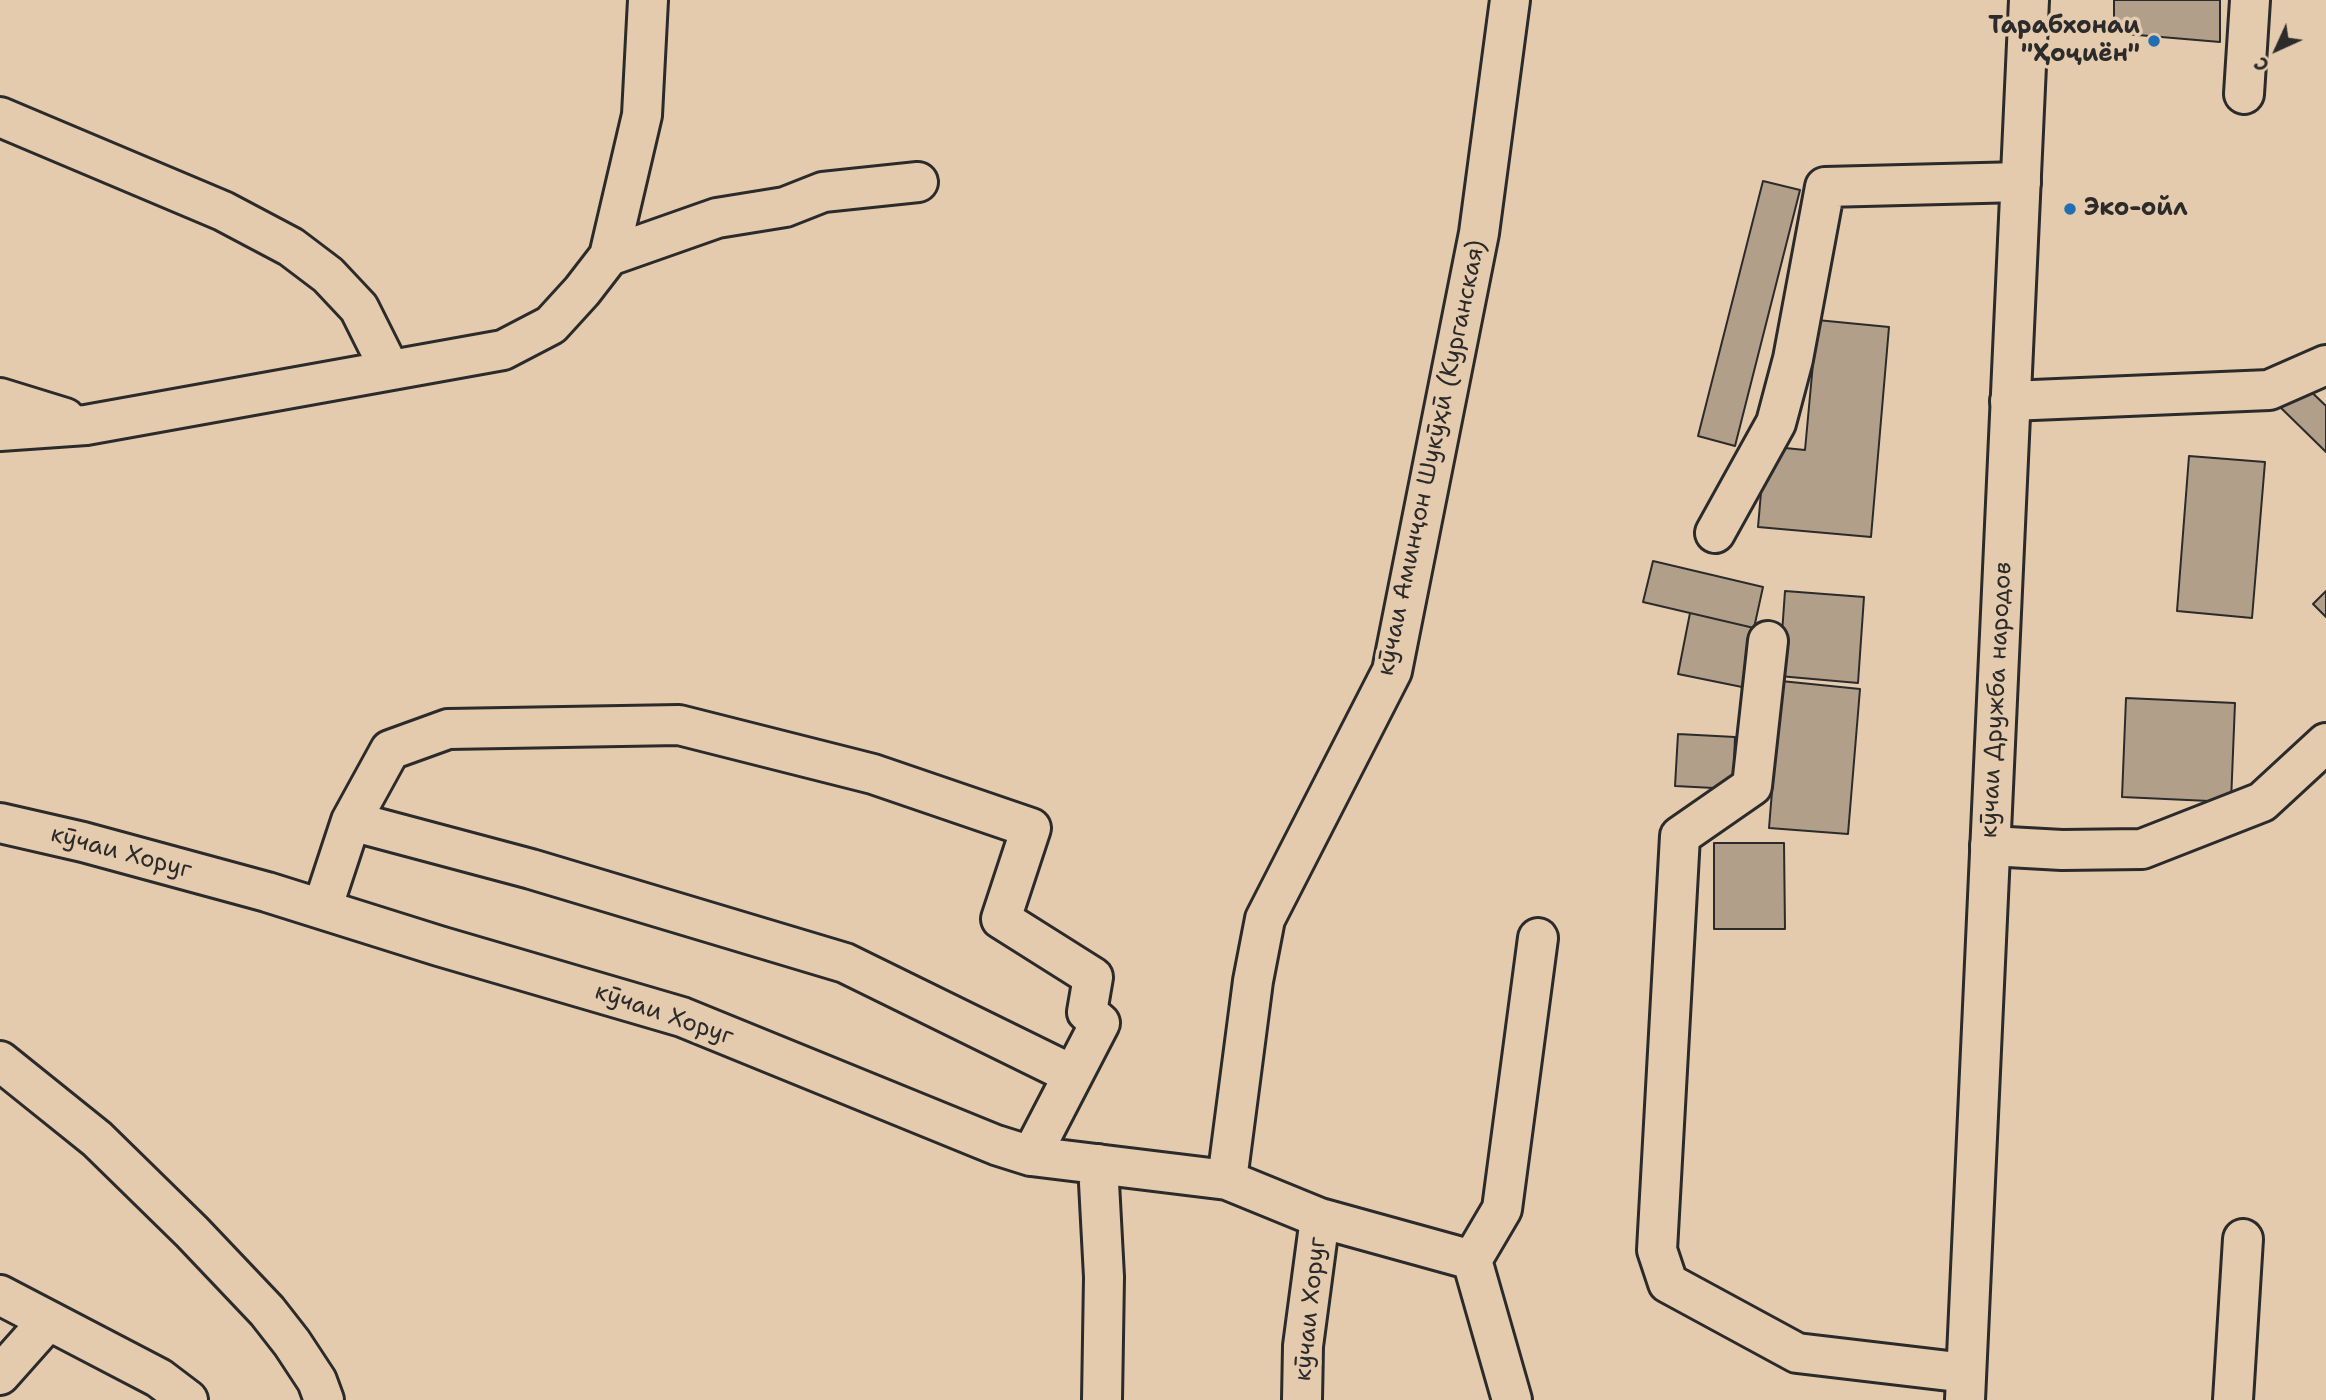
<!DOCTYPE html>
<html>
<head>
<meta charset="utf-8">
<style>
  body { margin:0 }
  #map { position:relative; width:2326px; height:1400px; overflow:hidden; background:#e5cbad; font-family:"Shantell Sans",sans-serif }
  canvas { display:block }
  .north { position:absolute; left:2242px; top:14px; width:70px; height:70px; -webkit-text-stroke:5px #e5cbad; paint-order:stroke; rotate:225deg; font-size:19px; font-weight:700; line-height:28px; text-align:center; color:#2b2b2b }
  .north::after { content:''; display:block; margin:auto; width:24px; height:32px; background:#2b2b2b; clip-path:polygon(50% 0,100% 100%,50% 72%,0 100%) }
</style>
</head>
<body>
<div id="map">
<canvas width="2326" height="1400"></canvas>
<div class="north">С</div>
</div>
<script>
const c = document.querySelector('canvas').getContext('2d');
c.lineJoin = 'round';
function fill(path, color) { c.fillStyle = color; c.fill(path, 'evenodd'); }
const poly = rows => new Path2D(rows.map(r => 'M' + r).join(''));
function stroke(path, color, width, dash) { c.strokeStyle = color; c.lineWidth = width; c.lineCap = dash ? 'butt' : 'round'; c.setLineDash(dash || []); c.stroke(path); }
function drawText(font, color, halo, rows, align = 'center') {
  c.font = font + ' "Shantell Sans",sans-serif'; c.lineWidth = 7; c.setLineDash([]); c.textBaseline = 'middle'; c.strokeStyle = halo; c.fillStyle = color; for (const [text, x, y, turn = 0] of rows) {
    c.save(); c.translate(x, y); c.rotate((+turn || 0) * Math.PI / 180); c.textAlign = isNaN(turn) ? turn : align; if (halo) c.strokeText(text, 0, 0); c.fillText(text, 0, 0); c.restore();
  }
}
const building = poly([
  [2114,0,2220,0,2220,42,2114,33,2114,0],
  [1763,181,1800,190,1735,446,1698,436,1763,181],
  [1817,320,1889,327,1871,537,1758,527,1765,446,1805,450,1817,320],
  [2300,381,2326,406,2326,452,2277,404,2300,381],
  [2189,456,2265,462,2252,618,2177,611,2189,456],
  [1653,561,1763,587,1754,628,1643,602,1653,561],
  [1785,591,1864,597,1858,683,1779,676,1785,591],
  [2326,591,2326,617,2313,604,2326,591],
  [1690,613,1754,628,1742,687,1678,674,1690,613],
  [1781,681,1860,689,1848,834,1769,828,1781,681],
  [2126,698,2235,703,2231,802,2122,797,2126,698],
  [1678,734,1735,737,1733,789,1675,786,1678,734],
  [1714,843,1784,843,1785,929,1714,929,1714,843]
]);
const minor = poly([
  [2244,94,2250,0],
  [0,117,223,211,291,247,328,275,359,308,390,370],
  [609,256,717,218,785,207,823,192,918,182],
  [0,398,65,418],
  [2010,401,2269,390,2326,365],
  [0,431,86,425,503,350,551,325,582,291,609,256,642,115,648,0],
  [1715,533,1776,423,1793,359,1825,187,2021,182],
  [1768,641,1752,786,1680,836,1657,1250,1668,1283,1797,1353,1966,1373],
  [351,821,531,869,845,963,1073,1075],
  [0,823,83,842,267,892,439,946,682,1017,996,1145,1031,1156,1227,1180,1320,1218,1472,1260,1512,1400],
  [1990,846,2062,850,2142,849,2262,802,2326,743],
  [322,909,351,821,390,750,448,729,679,725,873,774,1031,828,1001,919,1093,977,1087,1012,1100,1023,1031,1156],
  [0,1061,97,1139,192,1232,267,1311,292,1343,317,1381,324,1400],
  [1098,1164,1104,1277,1102,1400],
  [1227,1180,1253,981,1265,919,1392,671,1479,233,1510,0],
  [1472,1260,1502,1209,1538,938],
  [0,1295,159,1378,188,1400],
  [0,1375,48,1321],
  [1302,1400,1303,1346,1320,1218],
  [2233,1400,2243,1239]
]);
const major = poly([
  [1965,1400,2029,0]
]);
const markers = [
  [2154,41,7,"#1f6fb2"],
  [2070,209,7,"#1f6fb2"]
];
const poiNames = [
  ["Тарабхонаи",2140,27],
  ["\"Ҳоҷиён\"",2140,55],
  ["Эко-ойл",2084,209,"left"]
];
const streetNames = [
  ["кӯчаи Аминҷон Шукӯҳӣ (Курганская)",1432,458,-78],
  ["кӯчаи Дружба народов",1997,700,-87],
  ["кӯчаи Хоруг",121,853,15],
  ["кӯчаи Хоруг",664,1015,19],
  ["кӯчаи Хоруг",1311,1309,-84]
];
fill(building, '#b19f89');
stroke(building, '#2b2b2b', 2);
stroke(minor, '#2b2b2b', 44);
stroke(major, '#2b2b2b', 44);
stroke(minor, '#e5cbad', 38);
stroke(major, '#e5cbad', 38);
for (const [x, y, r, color] of markers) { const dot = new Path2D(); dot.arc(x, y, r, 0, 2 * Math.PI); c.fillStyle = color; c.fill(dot); stroke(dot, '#e5cbad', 2.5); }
drawText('bold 24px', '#2b2b2b', '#e5cbad', poiNames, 'right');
drawText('24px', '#2b2b2b', '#e5cbad', streetNames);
</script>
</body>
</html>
